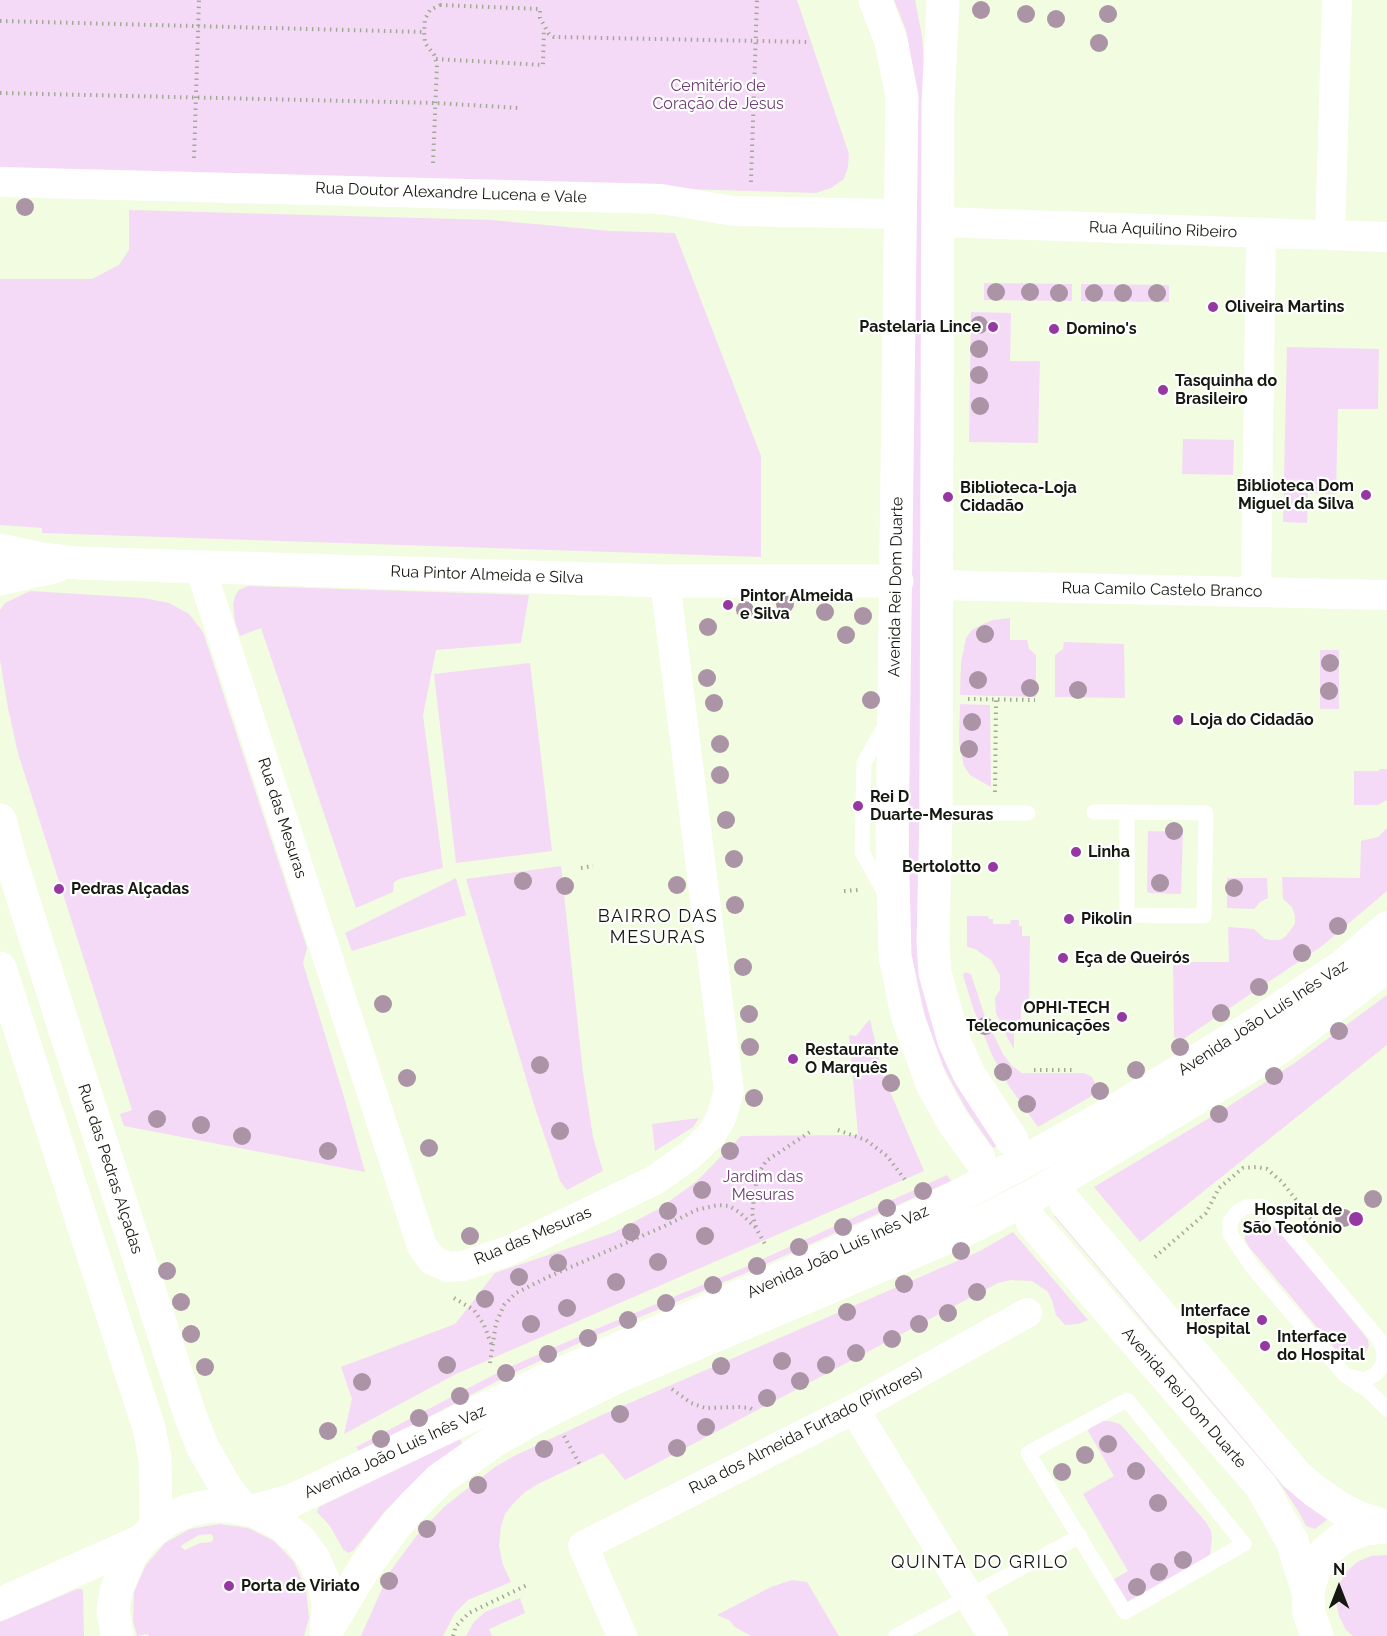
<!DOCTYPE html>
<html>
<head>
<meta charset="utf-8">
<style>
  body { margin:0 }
  #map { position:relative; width:1387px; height:1636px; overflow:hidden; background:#f1fce0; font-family:Raleway,sans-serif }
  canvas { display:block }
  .north { position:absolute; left:1309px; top:1558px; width:60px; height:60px; -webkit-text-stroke:4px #fff; paint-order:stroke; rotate:0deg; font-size:16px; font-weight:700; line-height:24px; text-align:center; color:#15190f }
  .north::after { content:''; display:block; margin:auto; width:21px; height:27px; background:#15190f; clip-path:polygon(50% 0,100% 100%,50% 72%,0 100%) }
</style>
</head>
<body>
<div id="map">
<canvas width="1387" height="1636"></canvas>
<div class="north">N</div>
</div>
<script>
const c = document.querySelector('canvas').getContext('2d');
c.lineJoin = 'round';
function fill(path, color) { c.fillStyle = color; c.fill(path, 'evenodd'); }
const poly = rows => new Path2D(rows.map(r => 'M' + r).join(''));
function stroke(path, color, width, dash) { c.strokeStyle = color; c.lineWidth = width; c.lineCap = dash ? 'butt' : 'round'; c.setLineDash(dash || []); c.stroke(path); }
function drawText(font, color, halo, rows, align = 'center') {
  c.font = font + ' Raleway,sans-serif'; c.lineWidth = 4.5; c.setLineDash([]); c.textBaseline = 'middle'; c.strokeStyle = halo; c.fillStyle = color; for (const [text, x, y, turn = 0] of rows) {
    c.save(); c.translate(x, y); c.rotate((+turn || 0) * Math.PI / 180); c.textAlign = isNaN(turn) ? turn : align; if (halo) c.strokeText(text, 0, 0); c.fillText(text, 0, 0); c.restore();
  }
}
const green = poly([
  [0,0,797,0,849,154,848,167,844,179,831,188,816,193,0,168],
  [894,0,915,0,922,36,926,86,918,953,998,1145,993,1148,966,1109,939,1059,928,1029,911,955,909,905,909,793,916,85,906,30],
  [129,210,491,220,610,231,675,233,761,456,761,557,42,533,42,528,0,525,0,279,92,279,119,265,129,250],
  [984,283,1072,284,1072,301,984,300],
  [1081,284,1169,285,1169,302,1081,301],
  [971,312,1011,313,1010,361,1040,361,1038,443,969,442],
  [1287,347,1379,349,1378,409,1338,409,1336,494,1308,493,1307,523,1283,522],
  [1183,439,1234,440,1233,475,1182,474],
  [248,586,529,595,521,643,436,650,423,715,443,868,399,879,394,882,393,892,356,908,261,628,240,636,235,622,233,605,235,596,239,590],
  [30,591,144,598,169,603,189,614,203,632,307,948,303,963,344,1097,365,1172,124,1126,120,1114,132,1110,18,753,8,708,0,660,0,610,5,603],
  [1010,618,1010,640,1027,640,1029,649,1036,655,1036,697,960,695,961,663,966,638,972,630,983,624,993,620],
  [1064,642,1124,644,1125,698,1055,697,1055,655,1063,649],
  [1320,650,1339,650,1339,709,1320,709],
  [530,663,552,851,456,863,434,674],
  [960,704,990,705,991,787,970,775,964,766,959,743],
  [1379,769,1387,769,1387,800,1378,805,1354,805,1354,771,1379,771],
  [1387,828,1387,891,1322,946,1182,1040,1174,1037,1173,962,1229,962,1228,927,1254,929,1265,939,1272,940,1280,940,1286,936,1295,924,1295,916,1292,907,1283,899,1282,877,1360,878,1361,841,1378,837],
  [1148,831,1183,832,1181,894,1149,893,1147,891],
  [561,866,583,1073,593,1137,603,1171,567,1190,560,1181,535,1108,466,879],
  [456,878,466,915,352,951,345,933],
  [1227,878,1267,878,1268,898,1260,902,1254,909,1227,908],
  [967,916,988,916,989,919,993,919,993,924,1010,924,1011,920,1019,920,1019,926,1022,926,1022,936,1030,936,1029,1005,1021,1006,1021,1029,1014,1029,1014,1049,1008,1039,996,1013,995,998,1000,990,1000,975,991,960,975,949,967,947],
  [965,972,971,974,985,1017,1003,1054,1011,1065,1022,1073,1084,1073,1092,1077,1095,1083,1096,1089,1092,1096,1038,1127,1009,1086,992,1055,973,1008,963,975],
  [1387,995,1387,1045,1140,1242,1094,1187,1226,1108,1296,1062],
  [870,1019,882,1073,924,1171,456,1374,344,1434,352,1399,341,1367,455,1324,495,1273,613,1233,660,1208,697,1181,741,1136,858,1135,849,1035,856,1036],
  [699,1118,693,1127,655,1151,652,1124],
  [947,1175,951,1181,746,1273,599,1334,507,1376,360,1453,356,1447,503,1370,596,1329,743,1268],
  [1059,1213,1328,1519,1315,1529,1306,1526,1299,1512,1279,1482,1054,1216],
  [1264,1220,1277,1228,1362,1332,1368,1340,1369,1346,1363,1357,1356,1362,1346,1361,1341,1356,1249,1247,1245,1240,1245,1231,1249,1225],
  [1013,1232,1088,1320,1078,1324,1065,1325,1056,1315,1052,1300,1047,1291,1032,1281,1011,1280,998,1283,625,1480,603,1453,538,1484,525,1492,512,1505,505,1514,501,1526,499,1546,503,1565,511,1582,468,1600,455,1613,443,1636,361,1636,389,1573,417,1535,445,1506,495,1467,514,1456,602,1415,980,1251],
  [1100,1421,1110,1421,1120,1424,1206,1522,1211,1531,1212,1538,1210,1555,1126,1607,1111,1581,1128,1571,1083,1494,1114,1476,1088,1431,1092,1424],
  [460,1439,463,1446,420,1478,386,1510,353,1551,348,1553,343,1549,330,1526,317,1512,319,1507],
  [219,1524,248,1528,274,1541,294,1562,306,1589,309,1618,304,1636,149,1636,147,1634,137,1636,133,1620,134,1592,146,1565,165,1543,190,1529],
  [211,1534,213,1536,213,1540,211,1542,200,1543,185,1550,181,1547,182,1545,199,1535],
  [1387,1555,1387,1636,1353,1636,1346,1630,1339,1616,1336,1601,1339,1585,1346,1572,1357,1562,1371,1556],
  [792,1580,807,1582,839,1636,751,1636,735,1627,729,1620,717,1615,771,1587],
  [77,1589,82,1589,83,1591,84,1636,0,1636,0,1622],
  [520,1598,525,1613,489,1629,492,1636,466,1636,474,1622,485,1612]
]);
const path = poly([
  [440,5,540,9,540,18,549,34,554,37,810,42],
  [0,21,424,32],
  [436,59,543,65,544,28],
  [0,93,436,103,519,108],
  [194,158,199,0],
  [433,163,437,64,434,55,425,43,424,32,425,19,430,10,440,5,441,0],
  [751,182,757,0],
  [968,699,1035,700],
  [995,792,996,700],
  [581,868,593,866],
  [844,891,858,890],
  [1034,1070,1072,1070],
  [838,1130,866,1140,887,1156,906,1181],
  [756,1227,752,1213,757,1176,766,1161,810,1132],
  [1155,1257,1206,1213,1219,1188,1243,1168,1257,1167,1267,1169,1282,1182,1319,1229],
  [454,1298,474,1310,484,1325,492,1346],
  [490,1363,496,1323,504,1305,516,1293,548,1277,667,1225,696,1210,718,1205,729,1206,739,1212,756,1228,765,1244],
  [672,1389,691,1403,705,1408,739,1407,750,1408,755,1411],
  [564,1436,580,1465],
  [453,1636,456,1626,469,1613,527,1585]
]);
const lane = poly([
  [886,724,864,763,862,852,886,895],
  [1094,812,1127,812,1206,813,1204,916,1127,915,1127,812],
  [936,813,1028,813],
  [1387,1365,1384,1351,1379,1339,1271,1211,1261,1206,1246,1207,1237,1212,1230,1222,1230,1234,1253,1268,1345,1375,1369,1391,1387,1409],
  [1348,1376,1365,1380,1376,1374,1383,1365,1384,1352],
  [1127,1400,1244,1544,1125,1612,1028,1453,1127,1400],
  [896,1636,1080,1536]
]);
const street = poly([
  [0,182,661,199,733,211,900,214],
  [939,222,1387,237],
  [1330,235,1337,0],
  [200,567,422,1246,432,1260,448,1267,463,1266,508,1251,655,1180,690,1155,711,1135,721,1118,729,1091,665,581],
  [937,585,1387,595],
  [1256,592,1261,233],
  [854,1409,993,1636],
  [622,1636,583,1546,854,1409,1027,1313]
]);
const secondary = poly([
  [875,0,891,41,902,97,892,839,895,956,907,1015,932,1084,953,1122,979,1158],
  [943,0,938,104,936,813,933,942,935,973,954,1041,969,1074,1012,1140],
  [0,550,37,558,77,563,665,581,897,581],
  [0,579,55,567],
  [0,820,10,858,61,1018,190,1415,203,1448,228,1491,242,1508],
  [0,968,149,1428,155,1459,156,1528],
  [1066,1203,1296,1475,1315,1491,1341,1509,1360,1518,1387,1527],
  [1032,1222,1261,1486,1292,1541,1308,1592],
  [1317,1636,1309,1613,1308,1592,1314,1570,1326,1551,1344,1537,1365,1529,1387,1527]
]);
const primary = poly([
  [254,1511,293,1500,546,1380,764,1286,945,1203,1014,1167,1106,1116,1258,1023,1344,965,1387,928],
  [0,1604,141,1541],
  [327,1630,365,1567,395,1526,412,1507,440,1479,497,1439,538,1416,617,1377,965,1230,1033,1196,1275,1051,1387,966],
  [117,1636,113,1610,116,1591,130,1556,141,1541,156,1528,172,1517,190,1510,209,1506,229,1506,254,1511,280,1524,299,1539,314,1559,324,1582,328,1606,326,1634]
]);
const trees = [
  [981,10],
  [1026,14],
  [1108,14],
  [1056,19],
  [1099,43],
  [25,207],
  [996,292],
  [1030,292],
  [1059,293],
  [1094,293],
  [1123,293],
  [1157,293],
  [979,325],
  [979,349],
  [979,375],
  [980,406],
  [785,604],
  [745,610],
  [825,612],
  [863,616],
  [708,627],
  [985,634],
  [846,635],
  [1330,663],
  [707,678],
  [978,680],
  [1030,688],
  [1078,690],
  [1329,691],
  [871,700],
  [714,703],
  [972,722],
  [720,744],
  [969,749],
  [720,775],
  [726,820],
  [1174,831],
  [734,859],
  [523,881],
  [1160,883],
  [677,885],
  [565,886],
  [1234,888],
  [735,905],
  [1338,926],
  [1302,953],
  [743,967],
  [1259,987],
  [383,1004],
  [1221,1013],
  [749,1014],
  [985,1026],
  [1339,1031],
  [750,1047],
  [1180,1047],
  [540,1065],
  [1136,1070],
  [1003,1072],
  [1274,1076],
  [407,1078],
  [891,1083],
  [1100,1091],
  [754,1098],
  [1027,1104],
  [1219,1114],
  [157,1119],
  [201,1125],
  [560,1131],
  [242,1136],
  [429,1148],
  [328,1151],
  [730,1151],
  [702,1190],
  [923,1191],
  [1373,1199],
  [887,1208],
  [668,1211],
  [1344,1218],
  [843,1227],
  [631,1232],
  [470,1236],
  [705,1236],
  [799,1247],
  [961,1251],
  [658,1262],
  [558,1263],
  [757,1266],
  [167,1271],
  [519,1277],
  [616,1282],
  [904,1284],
  [713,1285],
  [977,1292],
  [485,1299],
  [181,1302],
  [666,1303],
  [567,1308],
  [847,1312],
  [948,1313],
  [628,1320],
  [531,1324],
  [919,1324],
  [191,1334],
  [588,1338],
  [892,1339],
  [856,1353],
  [548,1354],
  [782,1361],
  [447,1365],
  [826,1365],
  [721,1366],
  [205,1367],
  [506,1373],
  [800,1381],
  [362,1382],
  [460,1396],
  [767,1398],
  [620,1414],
  [419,1418],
  [706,1427],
  [328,1431],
  [381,1439],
  [1108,1444],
  [677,1448],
  [544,1449],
  [1085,1455],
  [1136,1471],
  [1062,1472],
  [478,1485],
  [1158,1503],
  [427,1529],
  [1183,1560],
  [1159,1572],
  [389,1581],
  [1137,1587]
];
const markers = [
  [1213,307,6,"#9638a1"],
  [993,327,6,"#9638a1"],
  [1054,329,6,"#9638a1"],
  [1163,390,6,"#9638a1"],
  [1366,495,6,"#9638a1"],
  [948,497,6,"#9638a1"],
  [728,605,6,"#9638a1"],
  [1178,720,6,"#9638a1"],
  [858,806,6,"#9638a1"],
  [1076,852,6,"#9638a1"],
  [993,867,6,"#9638a1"],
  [59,889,6,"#9638a1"],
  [1069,919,6,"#9638a1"],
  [1063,958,6,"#9638a1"],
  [1122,1017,6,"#9638a1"],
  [793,1059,6,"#9638a1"],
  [1356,1219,8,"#9638a1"],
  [1262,1320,6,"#9638a1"],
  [1265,1346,6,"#9638a1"],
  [229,1586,6,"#9638a1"]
];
const parkNames = [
  ["Cemitério de",718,86],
  ["Coração de Jesus",718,104],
  ["Jardim das",763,1177],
  ["Mesuras",763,1195]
];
const streetNames = [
  ["Rua Doutor Alexandre Lucena e Vale",451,193,2],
  ["Rua Aquilino Ribeiro",1163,230,2],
  ["Rua Pintor Almeida e Silva",487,575,2],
  ["Avenida Rei Dom Duarte",896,587,-89],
  ["Rua Camilo Castelo Branco",1162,590,1],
  ["Rua das Mesuras",282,818,72],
  ["Avenida João Luís Inês Vaz",1263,1018,-33],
  ["Rua das Pedras Alçadas",110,1169,72],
  ["Rua das Mesuras",533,1236,-23],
  ["Avenida João Luís Inês Vaz",838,1252,-25],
  ["Avenida Rei Dom Duarte",1184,1398,49],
  ["Rua dos Almeida Furtado (Pintores)",806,1431,-27],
  ["Avenida João Luís Inês Vaz",395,1452,-25]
];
const poiNames = [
  ["Oliveira Martins",1225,307],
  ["Pastelaria Lince",981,327,"right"],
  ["Domino's",1066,329],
  ["Tasquinha do",1175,381],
  ["Brasileiro",1175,399],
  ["Biblioteca Dom",1354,486,"right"],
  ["Miguel da Silva",1354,504,"right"],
  ["Biblioteca-Loja",960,488],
  ["Cidadão",960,506],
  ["Pintor Almeida",740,596],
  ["e Silva",740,614],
  ["Loja do Cidadão",1190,720],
  ["Rei D",870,797],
  ["Duarte-Mesuras",870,815],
  ["Linha",1088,852],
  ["Bertolotto",981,867,"right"],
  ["Pedras Alçadas",71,889],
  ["Pikolin",1081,919],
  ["Eça de Queirós",1075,958],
  ["OPHI-TECH",1110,1008,"right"],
  ["Telecomunicações",1110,1026,"right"],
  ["Restaurante",805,1050],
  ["O Marquês",805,1068],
  ["Hospital de",1342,1210,"right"],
  ["São Teotónio",1342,1228,"right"],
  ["Interface",1250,1311,"right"],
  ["Hospital",1250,1329,"right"],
  ["Interface",1277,1337],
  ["do Hospital",1277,1355],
  ["Porta de Viriato",241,1586]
];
const neighbourhoodNames = [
  ["BAIRRO DAS",658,917],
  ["MESURAS",658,938],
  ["QUINTA DO GRILO",980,1563]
];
fill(green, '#f5daf7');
stroke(path, '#a2aa95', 4, [1.5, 4.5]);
stroke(lane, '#fff', 15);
stroke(street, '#fff', 30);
stroke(secondary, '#fff', 33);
stroke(primary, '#fff', 33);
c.fillStyle = '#aa94a5';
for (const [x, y] of trees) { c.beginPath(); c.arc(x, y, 9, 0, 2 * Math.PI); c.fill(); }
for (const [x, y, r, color] of markers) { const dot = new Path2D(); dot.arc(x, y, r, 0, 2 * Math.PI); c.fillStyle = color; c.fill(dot); stroke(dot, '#fff', 2); }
drawText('16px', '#6f3e74', '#fff', parkNames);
drawText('16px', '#15190f', '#fff', streetNames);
drawText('bold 16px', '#15190f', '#fff', poiNames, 'left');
c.letterSpacing = '1.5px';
drawText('18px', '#15190f', '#fff', neighbourhoodNames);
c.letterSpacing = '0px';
</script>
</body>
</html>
